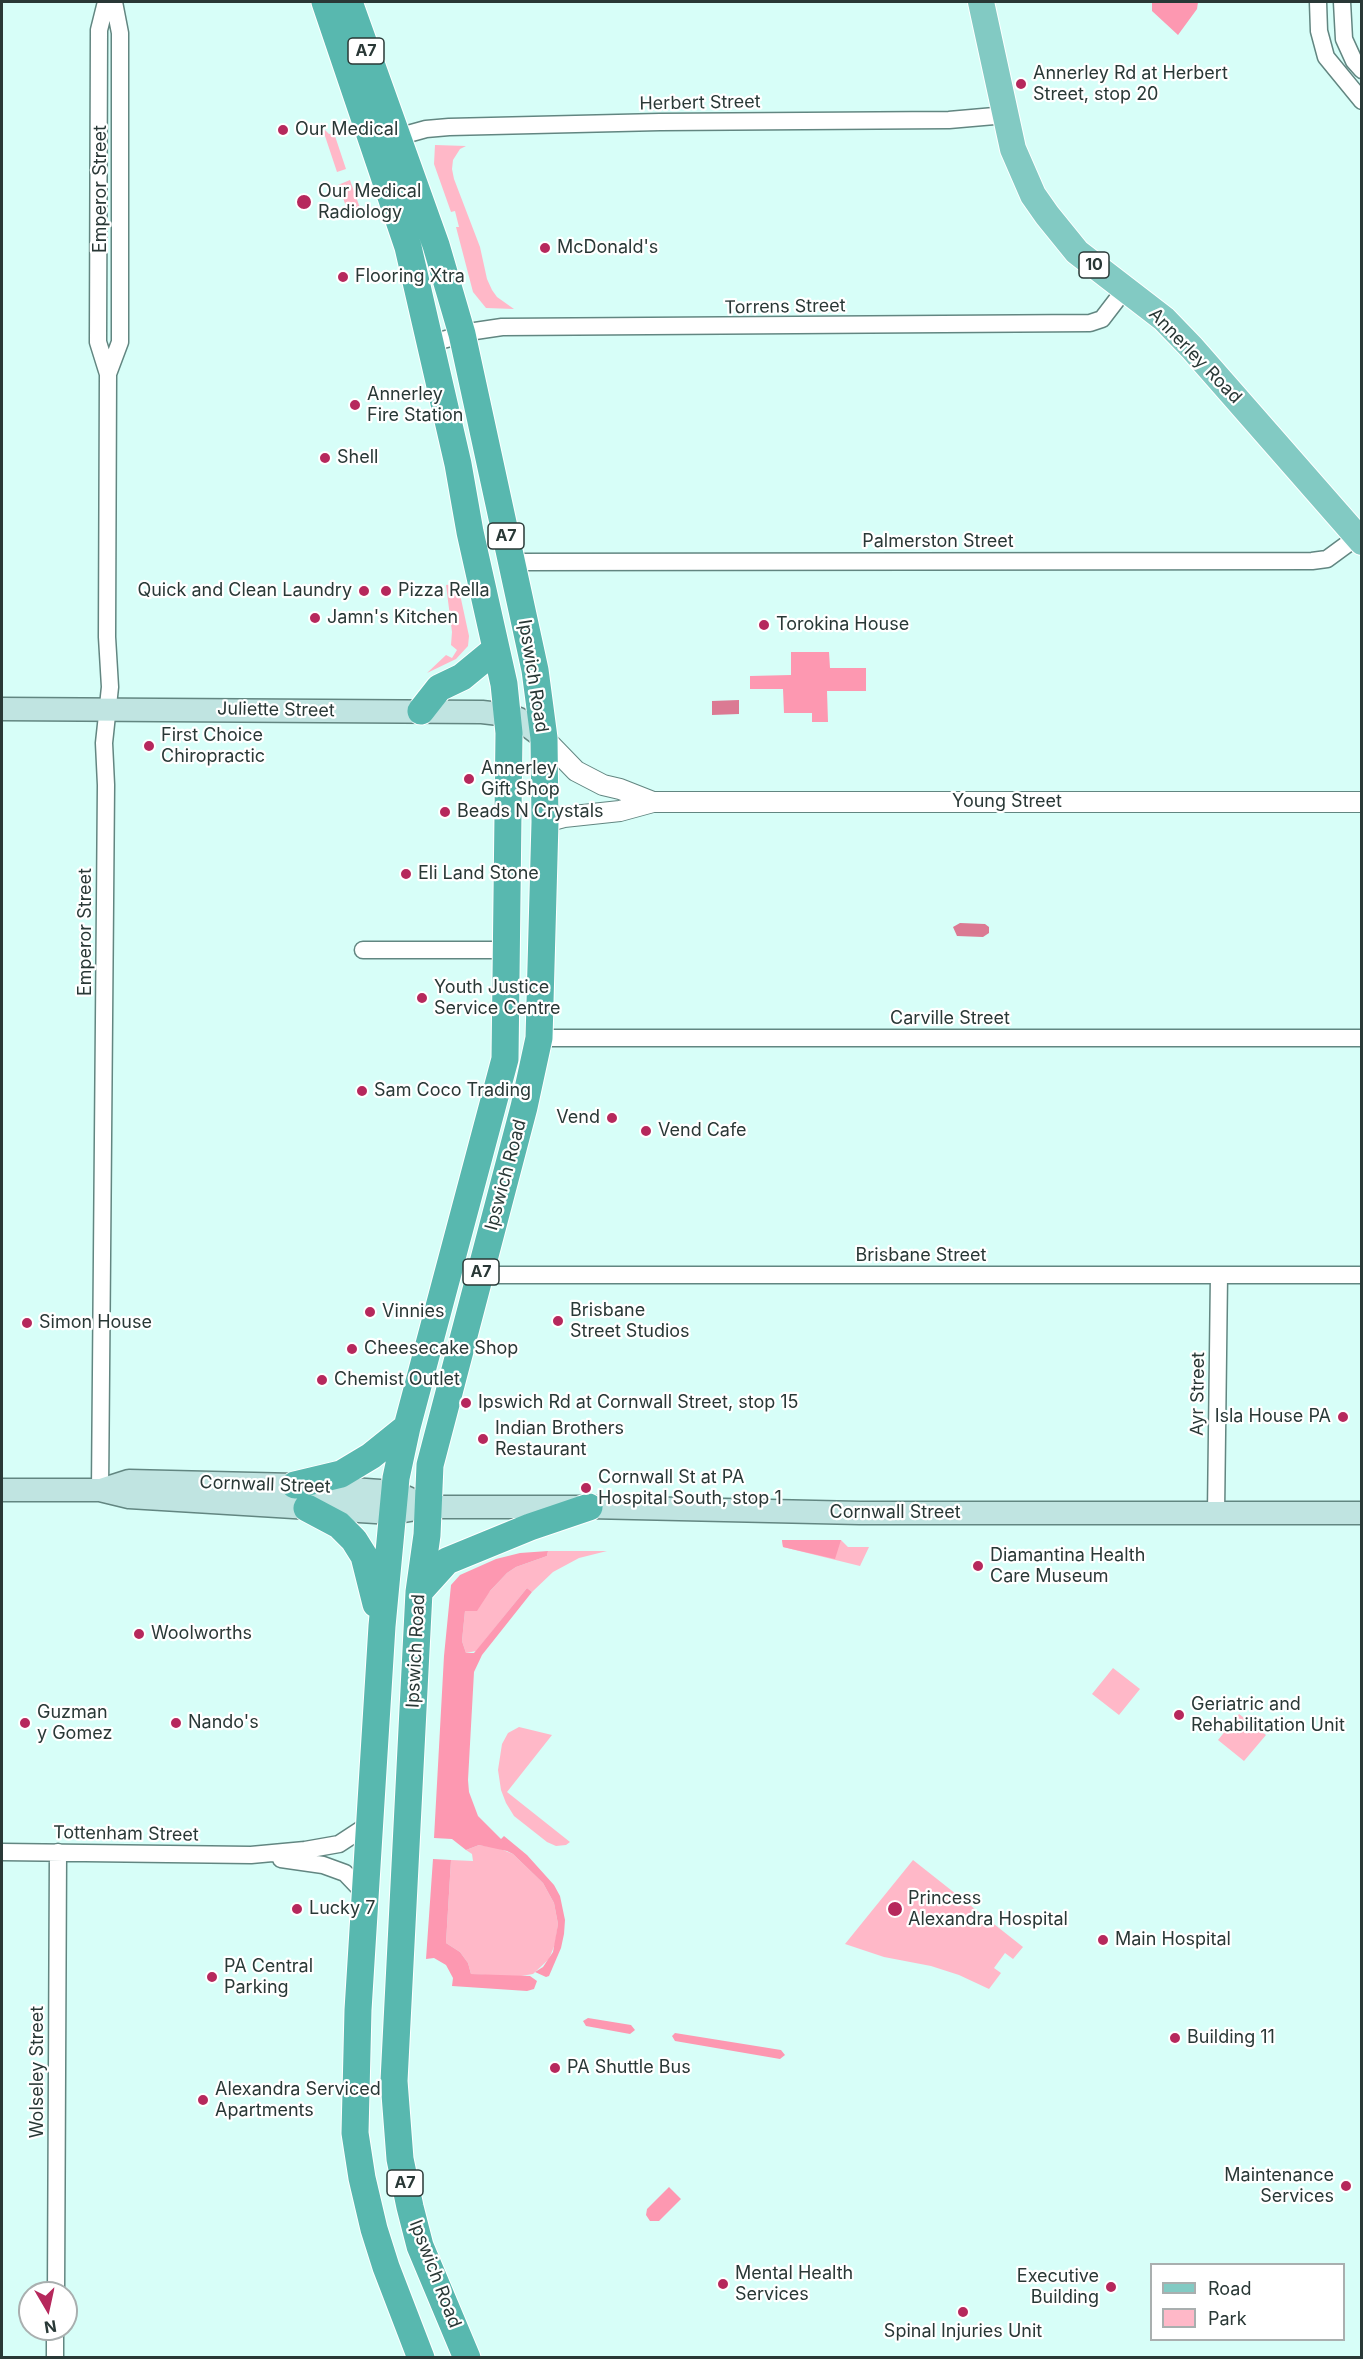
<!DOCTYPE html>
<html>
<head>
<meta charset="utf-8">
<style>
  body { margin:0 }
  #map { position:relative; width:1363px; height:2359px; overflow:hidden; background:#d7fef8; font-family:Inter,sans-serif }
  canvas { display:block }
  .frame { position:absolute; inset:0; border:3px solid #293836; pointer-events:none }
  .legend { position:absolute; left:1150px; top:2263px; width:195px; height:78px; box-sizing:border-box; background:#fff; border:2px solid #a9afaf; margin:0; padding:8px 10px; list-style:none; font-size:18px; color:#293836 }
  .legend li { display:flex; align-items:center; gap:12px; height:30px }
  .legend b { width:30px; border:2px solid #a9afaf }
  .north { position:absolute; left:18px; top:2281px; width:60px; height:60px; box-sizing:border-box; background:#fff; border:2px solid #a9afaf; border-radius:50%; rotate:171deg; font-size:16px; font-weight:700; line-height:24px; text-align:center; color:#293836 }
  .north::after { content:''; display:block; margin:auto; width:21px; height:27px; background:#b6285c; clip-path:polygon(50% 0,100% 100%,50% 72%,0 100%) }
</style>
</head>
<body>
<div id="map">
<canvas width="1363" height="2359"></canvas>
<div class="frame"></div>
<ul class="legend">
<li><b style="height:8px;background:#82cac3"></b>Road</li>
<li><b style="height:16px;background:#ffb8c8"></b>Park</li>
</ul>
<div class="north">N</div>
</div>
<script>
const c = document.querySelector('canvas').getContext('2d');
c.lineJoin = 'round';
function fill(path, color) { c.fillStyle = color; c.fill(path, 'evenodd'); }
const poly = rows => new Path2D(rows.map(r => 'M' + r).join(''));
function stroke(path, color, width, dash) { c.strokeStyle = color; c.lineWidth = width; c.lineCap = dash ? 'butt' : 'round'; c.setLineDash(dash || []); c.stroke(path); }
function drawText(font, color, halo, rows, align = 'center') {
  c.font = font + ' Inter,sans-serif'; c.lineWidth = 4.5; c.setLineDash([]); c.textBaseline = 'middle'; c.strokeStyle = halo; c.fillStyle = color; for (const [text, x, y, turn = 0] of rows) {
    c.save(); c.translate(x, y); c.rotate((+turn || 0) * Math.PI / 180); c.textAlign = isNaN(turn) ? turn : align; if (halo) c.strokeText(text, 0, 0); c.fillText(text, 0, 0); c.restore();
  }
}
const green = poly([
  [323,130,325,130,329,134,334,133,346,169,337,172],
  [435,145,466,146,460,149,453,160,452,169,454,179,480,247,487,279,492,290,497,297,514,309,486,308,473,292,456,227,459,227,455,211,451,212,434,164],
  [350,180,360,208,349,214,338,185],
  [454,584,458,585,469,636,468,646,456,659,427,673,446,655,452,658,457,650,451,645,452,632,446,585],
  [782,1540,841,1540,848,1547,869,1547,860,1566,783,1547],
  [548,1551,607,1551,579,1558,553,1572,532,1592,527,1588,476,1651,466,1653,462,1641,465,1611,490,1591,507,1573,516,1567,547,1556],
  [1113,1668,1140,1689,1119,1715,1092,1694],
  [1239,1714,1266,1735,1244,1761,1218,1740],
  [519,1727,552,1735,507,1792,570,1842,566,1845,556,1846,547,1842,514,1816,506,1803,501,1790,498,1770,502,1744,508,1733],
  [479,1845,498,1848,513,1854,543,1883,554,1903,558,1924,555,1944,549,1959,533,1974,515,1977,471,1974,468,1963,460,1952,446,1943,451,1860,473,1861,472,1854,466,1850],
  [913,1860,1023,1947,1013,1959,1005,1953,994,1968,1001,1973,989,1989,959,1975,931,1966,884,1957,845,1944]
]);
const forest = poly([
  [1152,2,1198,2,1197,9,1178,35,1152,11],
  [791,652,829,652,830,668,866,668,866,691,827,691,828,722,812,722,812,713,784,713,783,689,750,689,750,676,791,675],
  [782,1540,841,1540,835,1559,783,1547],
  [548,1551,547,1556,516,1567,507,1573,490,1591,477,1611,465,1611,462,1641,466,1653,474,1653,527,1588,532,1592,482,1655,474,1672,468,1780,469,1792,478,1816,501,1839,504,1836,527,1855,554,1885,560,1896,565,1920,564,1934,561,1948,549,1976,546,1977,535,1972,543,1967,553,1952,558,1924,554,1903,543,1883,513,1854,507,1851,479,1845,466,1850,452,1839,434,1838,444,1656,451,1585,460,1575,496,1559,520,1553],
  [433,1859,451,1860,446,1943,460,1952,468,1963,471,1974,530,1976,537,1981,534,1989,527,1991,452,1986,453,1978,446,1965,434,1958,426,1959],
  [588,2018,631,2025,635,2030,630,2034,586,2026,583,2021],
  [675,2033,781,2050,785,2055,780,2059,675,2041,672,2036],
  [669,2187,681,2199,659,2221,650,2221,646,2215,647,2209]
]);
const water = poly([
  [739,700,739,714,712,715,712,701],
  [960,923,985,924,989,927,989,933,983,937,957,936,953,927]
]);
const minor = poly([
  [1318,2,1319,31,1326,57,1362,101],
  [1342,2,1344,39,1354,61,1362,70],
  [397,137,426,129,449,127,660,122,949,120,1006,115],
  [432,343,475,331,502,327,1090,323,1102,319,1125,289],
  [108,374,120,342,120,33,114,2],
  [512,562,1312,561,1327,559,1357,537],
  [363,950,507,950],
  [539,1038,1362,1038],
  [480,1275,1362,1275],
  [100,1490,106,785,104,743,110,687,107,637,108,374,98,342,99,30,106,2],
  [1216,1513,1219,1275],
  [2,1852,251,1855,305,1850,339,1844,371,1823],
  [281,1859,323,1865,345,1873,366,1895],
  [56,2293,58,1852],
  [55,2358,55,2329]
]);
const tertiary = poly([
  [544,738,576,771,603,785,620,789,653,802],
  [545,822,564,817,620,811,653,802,1362,802]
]);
const secondary = poly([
  [2,709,482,712,508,715,519,719,544,738],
  [2,1490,100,1490,129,1497,392,1513,428,1507,589,1507,860,1513,1362,1513],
  [101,1490,129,1481,295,1485,394,1492,410,1499]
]);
const primary = poly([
  [981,2,1013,149,1033,195,1047,215,1077,252,1164,319,1192,348,1362,542]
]);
const trunk = poly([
  [325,2,408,247,458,464,470,532,504,684,509,733,505,1059,407,1427,396,1478,382,1626,358,2010,355,2133,362,2178,374,2229,386,2267,421,2358],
  [349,2,436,245,462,334,535,670,544,738,545,822,539,1038,524,1107,430,1465,427,1535,419,1592,394,2081,400,2159,410,2207,420,2246,467,2358],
  [421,711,439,688,462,677,496,649],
  [295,1485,341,1474,371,1456,407,1427],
  [307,1508,339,1525,354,1540,364,1556,376,1604],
  [419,1592,447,1561,530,1527,589,1507]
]);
const markers = [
  [1021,84,6,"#b6285c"],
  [283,130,6,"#b6285c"],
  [304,202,8,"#b6285c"],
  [545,248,6,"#b6285c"],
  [343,277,6,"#b6285c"],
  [355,405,6,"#b6285c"],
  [325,458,6,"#b6285c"],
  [364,591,6,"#b6285c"],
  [386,591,6,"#b6285c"],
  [315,618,6,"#b6285c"],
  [764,625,6,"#b6285c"],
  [149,746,6,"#b6285c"],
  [469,779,6,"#b6285c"],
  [445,812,6,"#b6285c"],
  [406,874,6,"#b6285c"],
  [422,998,6,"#b6285c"],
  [362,1091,6,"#b6285c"],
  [612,1118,6,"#b6285c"],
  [646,1131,6,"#b6285c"],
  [370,1312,6,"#b6285c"],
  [558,1321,6,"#b6285c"],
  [27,1323,6,"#b6285c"],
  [352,1349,6,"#b6285c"],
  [322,1380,6,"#b6285c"],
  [466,1403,6,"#b6285c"],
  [1343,1417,6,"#b6285c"],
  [483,1439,6,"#b6285c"],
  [586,1488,6,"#b6285c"],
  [978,1566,6,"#b6285c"],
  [139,1634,6,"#b6285c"],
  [1179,1715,6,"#b6285c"],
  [25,1723,6,"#b6285c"],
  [176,1723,6,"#b6285c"],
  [297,1909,6,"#b6285c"],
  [895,1909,8,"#b6285c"],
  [1103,1940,6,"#b6285c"],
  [212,1977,6,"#b6285c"],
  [1175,2038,6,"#b6285c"],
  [555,2068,6,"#b6285c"],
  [203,2100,6,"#b6285c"],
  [1346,2186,6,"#b6285c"],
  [723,2284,6,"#b6285c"],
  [1111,2287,6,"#b6285c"],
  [963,2312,6,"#b6285c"]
];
const shields = [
  [366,51,36],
  [1094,265,30],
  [506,536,36],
  [481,1272,36],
  [405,2183,36]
];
const shieldNames = [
  ["A7",366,51],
  ["10",1094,265],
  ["A7",506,536],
  ["A7",481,1272],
  ["A7",405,2183]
];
const poiNames = [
  ["Annerley Rd at Herbert",1033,74],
  ["Street, stop 20",1033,95],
  ["Our Medical",295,130],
  ["Our Medical",318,192],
  ["Radiology",318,213],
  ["McDonald's",557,248],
  ["Flooring Xtra",355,277],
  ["Annerley",367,395],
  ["Fire Station",367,416],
  ["Shell",337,458],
  ["Quick and Clean Laundry",352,591,"right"],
  ["Pizza Rella",398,591],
  ["Jamn's Kitchen",327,618],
  ["Torokina House",776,625],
  ["First Choice",161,736],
  ["Chiropractic",161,757],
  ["Annerley",481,769],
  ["Gift Shop",481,790],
  ["Beads N Crystals",457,812],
  ["Eli Land Stone",418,874],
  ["Youth Justice",434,988],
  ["Service Centre",434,1009],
  ["Sam Coco Trading",374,1091],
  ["Vend",600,1118,"right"],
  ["Vend Cafe",658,1131],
  ["Brisbane",570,1311],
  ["Street Studios",570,1332],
  ["Vinnies",382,1312],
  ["Simon House",39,1323],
  ["Cheesecake Shop",364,1349],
  ["Chemist Outlet",334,1380],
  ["Ipswich Rd at Cornwall Street, stop 15",478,1403],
  ["Isla House PA",1331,1417,"right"],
  ["Indian Brothers",495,1429],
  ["Restaurant",495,1450],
  ["Cornwall St at PA",598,1478],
  ["Hospital South, stop 1",598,1499],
  ["Diamantina Health",990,1556],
  ["Care Museum",990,1577],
  ["Woolworths",151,1634],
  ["Geriatric and",1191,1705],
  ["Rehabilitation Unit",1191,1726],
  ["Guzman",37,1713],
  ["y Gomez",37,1734],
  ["Nando's",188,1723],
  ["Princess",908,1899],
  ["Alexandra Hospital",908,1920],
  ["Lucky 7",309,1909],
  ["Main Hospital",1115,1940],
  ["PA Central",224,1967],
  ["Parking",224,1988],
  ["Building 11",1187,2038],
  ["PA Shuttle Bus",567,2068],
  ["Alexandra Serviced",215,2090],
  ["Apartments",215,2111],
  ["Maintenance",1334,2176,"right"],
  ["Services",1334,2197,"right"],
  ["Mental Health",735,2274],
  ["Services",735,2295],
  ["Executive",1099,2277,"right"],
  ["Building",1099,2298,"right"],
  ["Spinal Injuries Unit",963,2332,"center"]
];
const streetNames = [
  ["Herbert Street",700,103,-1],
  ["Emperor Street",101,189,-90],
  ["Torrens Street",785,307,-1],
  ["Annerley Road",1195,356,46],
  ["Palmerston Street",938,542],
  ["Ipswich Road",533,676,81],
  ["Juliette Street",276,710,1],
  ["Young Street",1007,802],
  ["Emperor Street",86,932,-90],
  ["Carville Street",950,1019],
  ["Ipswich Road",506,1175,-75],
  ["Brisbane Street",921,1256],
  ["Ayr Street",1198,1394,-89],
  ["Cornwall Street",265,1485,2],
  ["Cornwall Street",895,1513],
  ["Ipswich Road",416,1651,-87],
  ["Tottenham Street",126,1834,1],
  ["Wolseley Street",38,2072,-90],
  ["Ipswich Road",435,2274,69]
];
fill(green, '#ffb8c8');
fill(forest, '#fd98b1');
fill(water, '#db7a93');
stroke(minor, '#628681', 19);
stroke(tertiary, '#628681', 22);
stroke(secondary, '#628681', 25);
stroke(primary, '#fff', 28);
stroke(trunk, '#fff', 29);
stroke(minor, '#fff', 16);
stroke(tertiary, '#fff', 20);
stroke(secondary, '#c0e4e1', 22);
stroke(primary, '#82cac3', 26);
stroke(trunk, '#58b8af', 27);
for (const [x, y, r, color] of markers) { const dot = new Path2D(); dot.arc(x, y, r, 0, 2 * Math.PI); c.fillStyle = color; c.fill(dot); stroke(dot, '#fff', 2); }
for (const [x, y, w] of shields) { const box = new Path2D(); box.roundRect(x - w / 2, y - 13, w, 26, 4.5); c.fillStyle = '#fff'; c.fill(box); stroke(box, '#293836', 1.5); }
drawText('bold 16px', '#293836', null, shieldNames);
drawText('18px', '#293836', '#fff', poiNames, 'left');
drawText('18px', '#293836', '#fff', streetNames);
</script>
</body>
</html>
